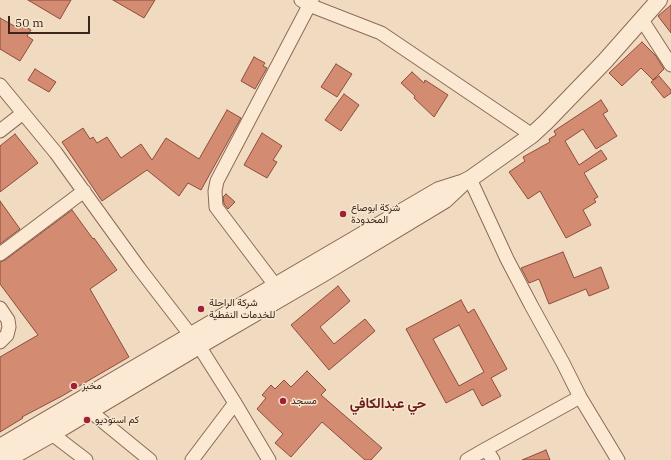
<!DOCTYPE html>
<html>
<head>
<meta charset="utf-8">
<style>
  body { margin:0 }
  #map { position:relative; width:671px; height:460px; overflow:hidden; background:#f1dbc0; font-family:"IBM Plex Serif",serif }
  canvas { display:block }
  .scale { position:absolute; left:8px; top:16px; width:82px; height:18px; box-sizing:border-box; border:2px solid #3a261c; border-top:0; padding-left:5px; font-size:12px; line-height:14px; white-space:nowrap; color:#3a261c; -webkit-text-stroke:3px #f8e6d0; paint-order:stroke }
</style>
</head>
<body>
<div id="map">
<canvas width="671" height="460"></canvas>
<div class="scale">50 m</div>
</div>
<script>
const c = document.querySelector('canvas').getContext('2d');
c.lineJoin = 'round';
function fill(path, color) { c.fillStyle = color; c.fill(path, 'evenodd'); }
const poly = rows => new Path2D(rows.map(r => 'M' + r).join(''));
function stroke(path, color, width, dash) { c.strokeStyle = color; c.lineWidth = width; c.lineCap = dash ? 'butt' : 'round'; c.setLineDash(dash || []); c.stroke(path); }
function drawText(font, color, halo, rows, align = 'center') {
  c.font = font + ' "IBM Plex Serif",Vazirmatn,serif'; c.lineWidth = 3; c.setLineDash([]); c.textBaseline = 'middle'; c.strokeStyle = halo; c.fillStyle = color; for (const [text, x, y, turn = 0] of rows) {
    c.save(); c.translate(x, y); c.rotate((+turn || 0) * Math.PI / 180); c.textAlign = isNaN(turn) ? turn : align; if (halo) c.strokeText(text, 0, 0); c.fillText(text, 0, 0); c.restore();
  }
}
const building = poly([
  [28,0,71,0,60,19,28,0],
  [113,0,155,0,144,18,113,0],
  [671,5,671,33,658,16,671,5],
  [0,18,16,27,19,23,31,30,27,36,33,40,20,61,0,49,0,18],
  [642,42,656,56,664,69,653,80,641,68,622,86,609,73,642,42],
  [254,57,265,63,263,66,267,68,255,89,241,81,254,57],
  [336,64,352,74,337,97,321,87,336,64],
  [35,69,56,82,49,92,28,80,35,69],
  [412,72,424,83,425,80,448,95,434,117,414,98,415,96,401,83,412,72],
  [659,76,671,90,671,93,664,98,651,82,659,76],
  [344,94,359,105,341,131,325,120,344,94],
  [601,100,608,111,603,114,617,136,596,149,583,129,565,141,579,165,601,150,607,159,584,173,598,197,594,199,596,202,583,210,591,225,566,238,540,191,528,199,509,172,525,161,523,157,550,142,549,139,556,135,554,131,601,100],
  [227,110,241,118,201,190,188,183,179,196,147,170,102,201,62,142,83,128,90,139,93,137,97,143,107,137,121,158,141,144,152,160,166,138,199,159,227,110],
  [262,133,282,146,273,160,277,162,267,178,244,165,262,133],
  [15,134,38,163,0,192,0,146,15,134],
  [226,194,235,202,228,209,224,204,223,197,226,194],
  [0,201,20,229,0,244,0,201],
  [72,210,93,239,94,238,117,270,90,289,129,357,62,396,22,417,23,418,0,432,0,357,38,335,0,284,0,262,5,260,72,210],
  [563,252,574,278,601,267,609,288,589,296,586,289,549,304,539,279,529,283,521,268,563,252],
  [338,286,350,301,320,327,334,344,365,319,375,331,329,370,291,325,338,286],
  [461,300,468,313,474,309,507,369,491,378,501,396,482,406,473,389,446,403,406,329,461,300],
  [459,325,484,372,459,386,433,339,459,325],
  [307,371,326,390,321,395,382,448,371,460,365,460,322,422,291,457,275,443,283,434,257,409,266,398,262,395,271,385,275,389,284,380,291,387,307,371],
  [546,450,550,460,522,460,546,450]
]);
const minor = poly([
  [301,0,309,5,381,33,532,135],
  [642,20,671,65],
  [0,85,56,153,139,268,199,346,235,403,269,460],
  [0,131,23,113],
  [470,179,507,259,531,305,563,363,580,397,618,460],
  [0,254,84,191],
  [275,285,216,207,215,191,217,181,312,0],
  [0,308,8,320,9,327,7,335,0,342],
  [90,411,150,460],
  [52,434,86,460],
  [192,460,235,403],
  [467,460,486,449],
  [493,460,486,449,580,397]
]);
const tertiary = poly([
  [0,447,439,190,464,182,470,179,532,135,546,122,605,61,659,0],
  [6,460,52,434,90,411,199,346,324,273,445,200,463,183]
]);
const markers = [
  [343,214,4,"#a02136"],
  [201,309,4,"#a02136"],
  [74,386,4,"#a02136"],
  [283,401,4,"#a02136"],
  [87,420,4,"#a02136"]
];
const poiNames = [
  ["شركة ابوصاع",351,208],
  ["المحدودة",351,220],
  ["شركة الراحلة",209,303],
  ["للخدمات النفطية",209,315],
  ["مخبز",82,386],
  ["مسجد",291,401],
  ["كم استوديو",95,420]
];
const districtNames = [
  ["حي عبدالكافي",388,404]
];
fill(building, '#d38b72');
stroke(building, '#8d4d3a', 1);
stroke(minor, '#8c6a56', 15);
stroke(tertiary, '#8c6a56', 18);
stroke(minor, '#fce9d4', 13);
stroke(tertiary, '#fce9d4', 16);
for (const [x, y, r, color] of markers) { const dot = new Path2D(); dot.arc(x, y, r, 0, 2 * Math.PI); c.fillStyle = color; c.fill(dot); stroke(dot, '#f8e6d0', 1.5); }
drawText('10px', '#3a261c', '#f8e6d0', poiNames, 'left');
drawText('bold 14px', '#6a1c18', '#f8e6d0', districtNames);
</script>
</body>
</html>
